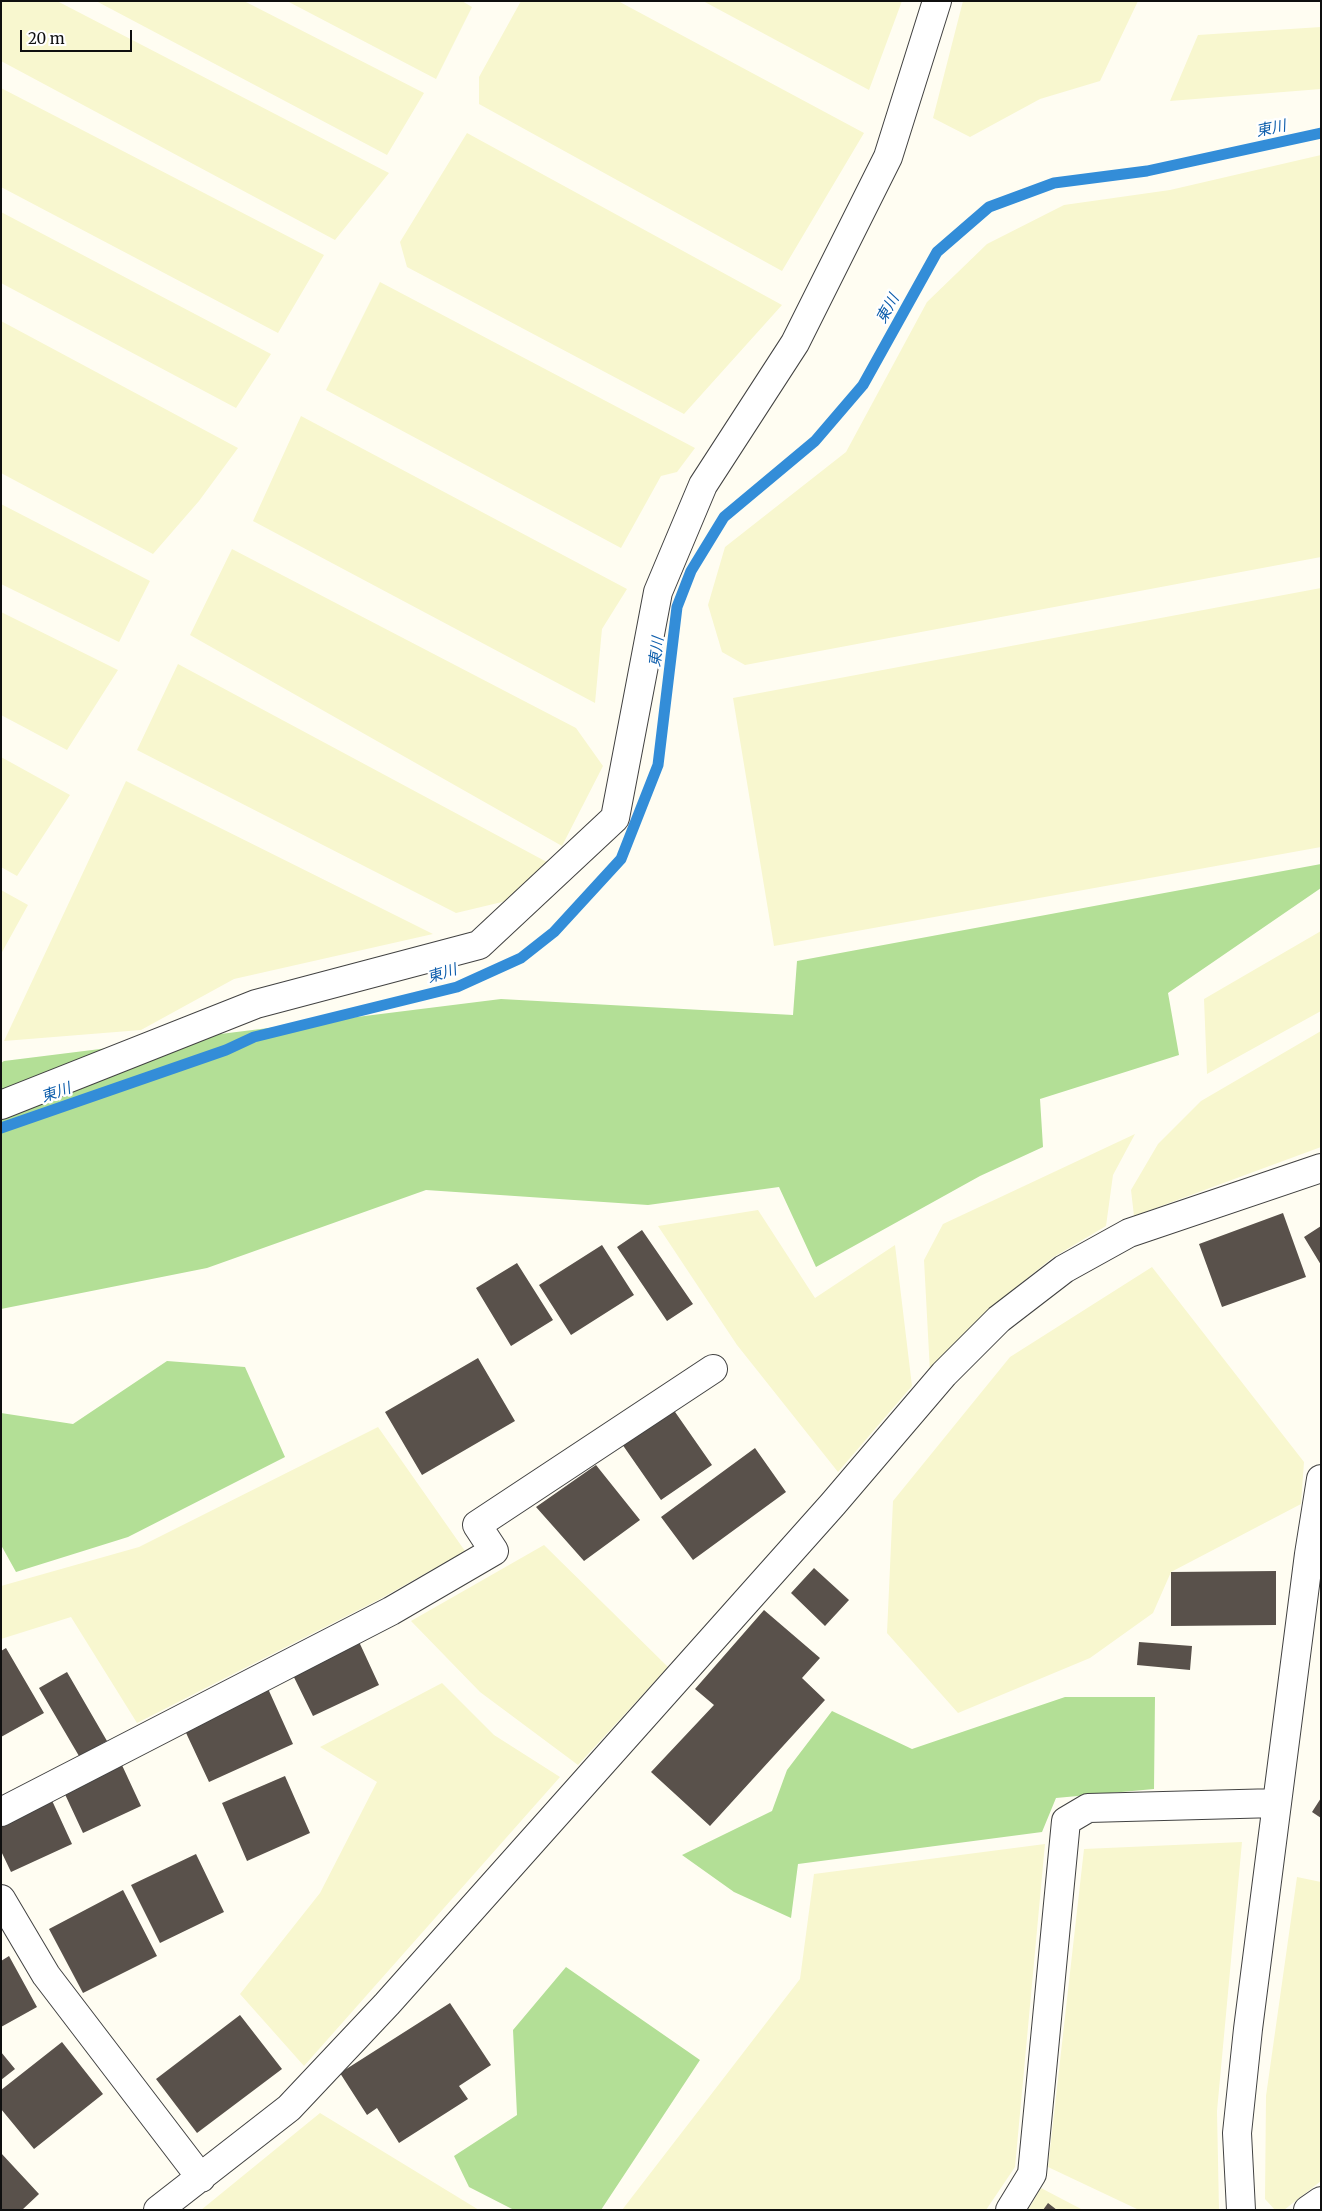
<!DOCTYPE html>
<html>
<head>
<meta charset="utf-8">
<style>
  body { margin:0 }
  #map { position:relative; width:1322px; height:2211px; overflow:hidden; background:#fffdf2; font-family:Merriweather,serif }
  canvas { display:block }
  .frame { position:absolute; inset:0; border:2px solid #0f0f0f; pointer-events:none }
  .scale { position:absolute; left:20px; top:30px; width:112px; height:22px; box-sizing:border-box; border:2px solid #0f0f0f; border-top:0; padding-left:6px; font-size:15px; line-height:18px; white-space:nowrap; color:#0f0f0f; -webkit-text-stroke:4px #fff; paint-order:stroke }
</style>
</head>
<body>
<div id="map">
<canvas width="1322" height="2211"></canvas>
<div class="frame"></div>
<div class="scale">20 m</div>
</div>
<script>
const c = document.querySelector('canvas').getContext('2d');
c.lineJoin = 'round';
function fill(path, color) { c.fillStyle = color; c.fill(path, 'evenodd'); }
const poly = rows => new Path2D(rows.map(r => 'M' + r).join(''));
function stroke(path, color, width, dash) { c.strokeStyle = color; c.lineWidth = width; c.lineCap = dash ? 'butt' : 'round'; c.setLineDash(dash || []); c.stroke(path); }
function drawText(font, color, halo, rows, align = 'center') {
  c.font = font + ' Merriweather,"Noto Sans JP",serif'; c.lineWidth = 5; c.setLineDash([]); c.textBaseline = 'middle'; c.strokeStyle = halo; c.fillStyle = color; for (const [text, x, y, turn = 0] of rows) {
    c.save(); c.translate(x, y); c.rotate((+turn || 0) * Math.PI / 180); c.textAlign = isNaN(turn) ? turn : align; if (halo) c.strokeText(text, 0, 0); c.fillText(text, 0, 0); c.restore();
  }
}
const farmland = poly([
  [1,1,57,1,389,173,335,240,1,61],
  [96,1,244,1,424,93,387,155],
  [287,1,462,1,472,7,436,79],
  [521,1,618,1,864,133,782,271,479,104,479,77],
  [703,1,902,1,869,90],
  [963,1,1138,1,1100,81,1040,99,970,137,933,118],
  [1321,27,1321,89,1170,101,1198,35],
  [1,88,324,255,278,333,1,187],
  [467,133,782,305,684,414,407,267,400,242],
  [1321,155,1321,557,745,665,722,652,708,605,725,547,846,452,927,302,987,244,1064,205,1170,190],
  [1,212,271,354,236,408,1,283],
  [380,282,695,448,677,472,661,476,621,548,326,390],
  [1,321,238,448,199,501,153,554,1,473],
  [301,416,627,589,602,629,595,703,253,521],
  [1,504,150,581,119,642,1,584],
  [232,549,576,728,603,766,562,846,190,635],
  [1321,588,1321,847,774,946,733,698],
  [1,612,118,670,67,750,1,715],
  [178,664,558,868,523,897,456,913,137,750],
  [1,757,70,795,17,876,1,867],
  [126,781,433,934,234,979,141,1030,4,1041],
  [1,890,28,905,1,954],
  [1321,931,1321,1011,1207,1074,1204,999],
  [1321,1031,1321,1147,1134,1216,1131,1190,1158,1144,1201,1101],
  [1135,1134,1113,1175,1106,1226,1052,1258,987,1311,930,1372,924,1260,943,1224],
  [758,1210,815,1298,895,1245,912,1386,838,1472,737,1345,658,1226],
  [1152,1267,1304,1462,1301,1504,1171,1572,1153,1613,1090,1658,958,1713,887,1633,893,1501,1010,1357],
  [378,1427,465,1551,380,1599,137,1723,71,1617,1,1639,1,1586,139,1547],
  [544,1545,668,1667,578,1765,480,1692,411,1621],
  [442,1683,494,1735,560,1777,304,2066,240,1994,320,1893,377,1782,320,1747],
  [1242,1842,1217,2111,1219,2210,1139,2210,1048,2167,1084,1849],
  [1045,1844,1015,2167,986,2210,622,2210,800,1979,814,1874],
  [1297,1877,1321,1882,1321,2181,1284,2210,1275,2210,1265,2199,1266,2096],
  [320,2113,479,2210,201,2210],
  [1041,2188,1083,2210,1028,2210]
]);
const forest = poly([
  [1321,864,1321,888,1168,993,1179,1055,1040,1099,1043,1147,980,1176,816,1267,779,1187,648,1205,426,1190,207,1268,1,1309,1,1063,4,1061,501,999,793,1015,797,961],
  [167,1361,245,1367,285,1457,128,1537,16,1572,1,1545,1,1413,73,1424],
  [1065,1697,1155,1697,1154,1789,1056,1798,1042,1832,798,1864,791,1918,734,1892,682,1855,772,1811,787,1770,832,1711,912,1749],
  [566,1967,700,2060,601,2210,514,2210,469,2187,454,2156,517,2115,513,2030]
]);
const stream = poly([
  [1,1128,226,1050,254,1037,457,987,521,958,554,932,621,859,658,765,677,607,691,571,724,517,815,441,863,385,937,252,989,207,1054,183,1147,171,1321,133]
]);
const building = poly([
  [1283,1213,1306,1277,1222,1307,1199,1244],
  [1321,1226,1321,1265,1304,1237],
  [642,1230,693,1304,667,1321,617,1247],
  [602,1245,634,1295,571,1335,539,1285],
  [517,1263,553,1320,511,1346,476,1288],
  [478,1358,515,1421,422,1475,385,1412],
  [673,1409,712,1465,661,1500,622,1444],
  [755,1448,786,1492,693,1560,661,1517],
  [596,1465,640,1520,584,1561,536,1507],
  [814,1568,849,1600,825,1626,791,1593],
  [1276,1571,1276,1625,1171,1626,1171,1572],
  [764,1610,820,1658,802,1678,825,1700,710,1826,651,1772,714,1705,695,1689],
  [354,1631,379,1685,313,1716,287,1663],
  [1139,1642,1192,1646,1190,1670,1137,1665],
  [6,1648,44,1713,1,1737,1,1651],
  [67,1672,107,1741,79,1756,39,1688],
  [265,1682,293,1744,209,1782,180,1720],
  [114,1748,141,1806,83,1833,56,1775],
  [285,1776,310,1833,247,1861,222,1803],
  [49,1794,72,1844,11,1872,1,1851,1,1816],
  [1321,1798,1321,1818,1312,1812],
  [196,1854,224,1912,160,1943,131,1885],
  [123,1890,157,1956,83,1993,49,1929],
  [9,1956,37,2007,1,2027,1,1961],
  [450,2003,491,2065,459,2086,468,2099,399,2143,377,2108,367,2115,340,2073],
  [240,2015,282,2069,197,2133,156,2079],
  [62,2042,103,2094,34,2149,1,2109,1,2090],
  [1,2052,15,2069,1,2080],
  [1,2153,39,2194,22,2210,1,2210],
  [1048,2203,1057,2210,1043,2210]
]);
const minor = poly([
  [1,1105,256,1004,479,945,615,818,658,592,703,485,795,343,888,157,937,1],
  [1,1812,391,1611,494,1551,477,1525,713,1369],
  [1,1899,46,1975,201,2178],
  [158,2210,289,2108,387,2004,833,1504,944,1374,999,1319,1064,1269,1129,1233,1321,1168],
  [1010,2210,1032,2174,1066,1821,1088,1808,1277,1803],
  [1241,2210,1237,2133,1248,2029,1309,1554,1321,1479],
  [1308,2210,1321,2201]
]);
const waterNames = [
  ["東川",1271,129,-12],
  ["東川",888,309,-61],
  ["東川",657,652,-83],
  ["東川",442,974,-17],
  ["東川",56,1093,-19]
];
fill(farmland, '#f8f7cf');
fill(forest, '#b3df96');
stroke(stream, '#338dd8', 11);
fill(building, '#59514b');
stroke(minor, '#424242', 30);
stroke(minor, '#fff', 28);
drawText('italic 15px', '#0e5eac', '#fff', waterNames);
</script>
</body>
</html>
